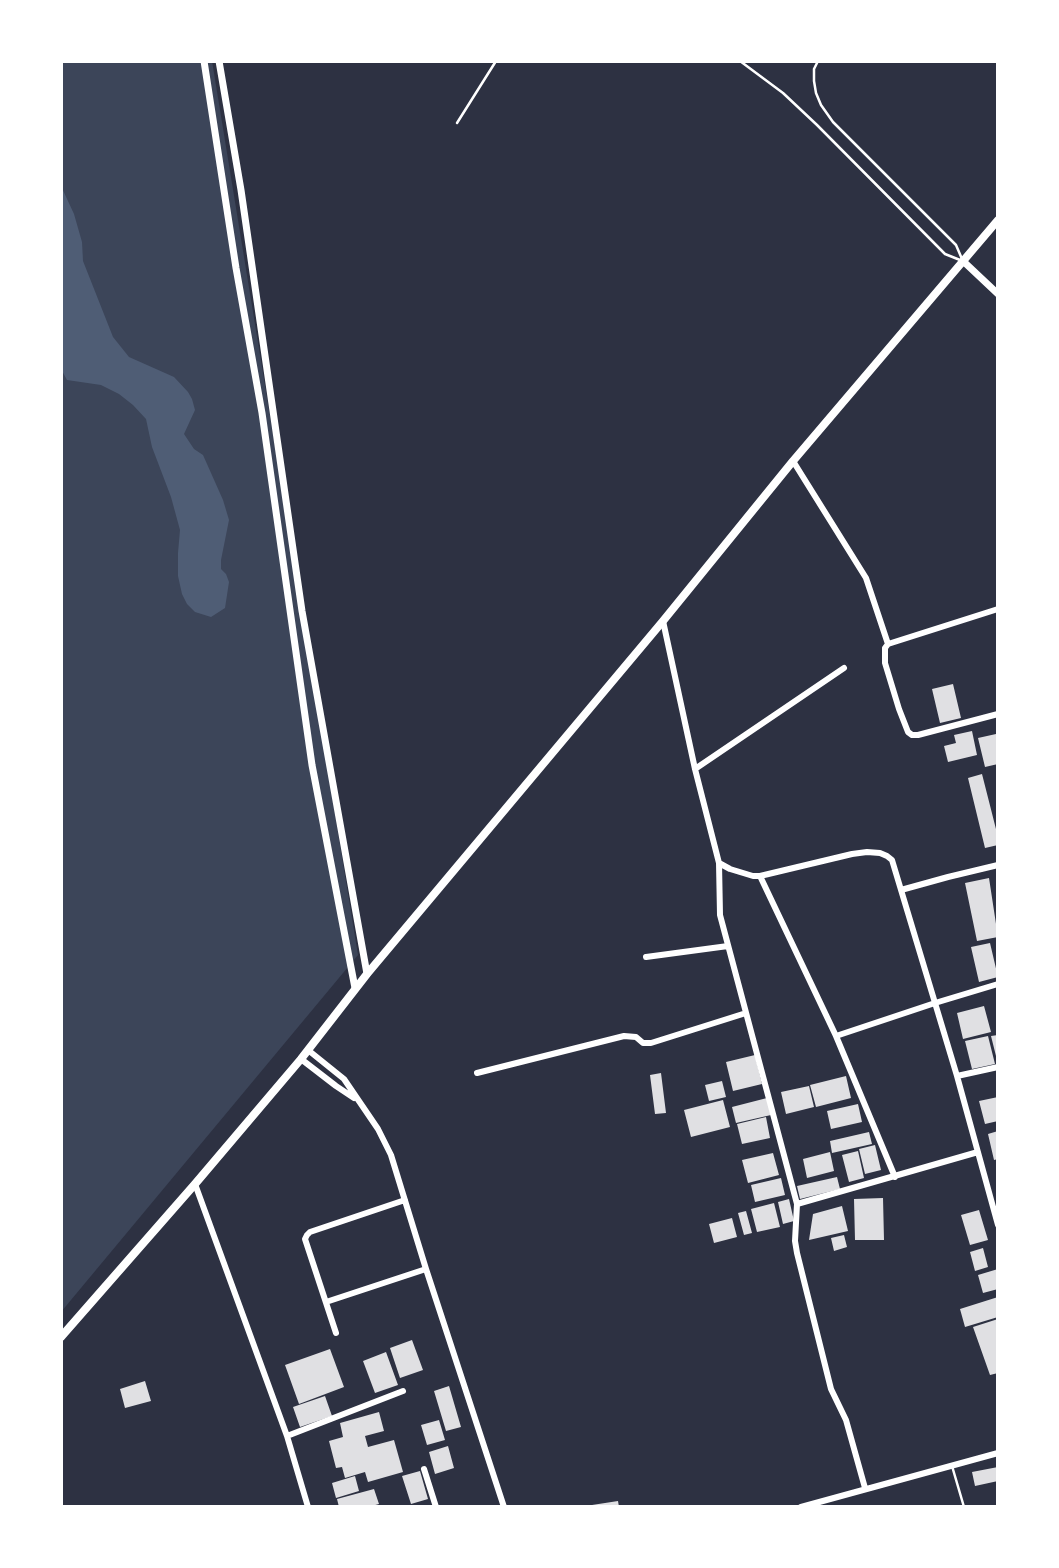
<!DOCTYPE html>
<html>
<head>
<meta charset="utf-8">
<style>
  body { margin:0 }
  #map { position:relative; width:1059px; height:1568px; overflow:hidden; background:#2d3142; font-family:Helvetica,sans-serif }
  canvas { display:block }
  .frame { position:absolute; inset:0; border:63px solid #fff; pointer-events:none }
</style>
</head>
<body>
<div id="map">
<canvas width="1059" height="1568"></canvas>
<div class="frame"></div>
</div>
<script>
const c = document.querySelector('canvas').getContext('2d');
c.lineJoin = 'round';
function fill(path, color) { c.fillStyle = color; c.fill(path, 'evenodd'); }
const poly = rows => new Path2D(rows.map(r => 'M' + r).join(''));
function stroke(path, color, width, dash) { c.strokeStyle = color; c.lineWidth = width; c.lineCap = dash ? 'butt' : 'round'; c.setLineDash(dash || []); c.stroke(path); }
const green = poly([
  [61,61,212,61,358,955,61,1312]
]);
const water = poly([
  [61,186,74,214,82,242,83,261,113,337,129,357,174,377,188,392,192,399,195,410,184,434,194,449,203,455,223,500,229,520,221,560,221,569,226,574,229,582,225,608,211,617,195,612,187,604,182,594,178,576,178,553,180,530,171,497,152,447,146,419,133,405,119,394,101,385,67,380,61,369]
]);
const building = poly([
  [953,684,961,718,940,723,932,689],
  [972,731,977,755,948,762,944,746,956,743,954,735],
  [996,734,998,764,985,767,978,738],
  [982,774,998,837,998,845,985,848,968,778],
  [989,878,998,937,977,941,965,883],
  [990,943,998,977,979,982,971,947],
  [984,1006,991,1032,963,1039,957,1013],
  [998,1035,998,1060,997,1060,991,1036],
  [988,1036,995,1064,972,1069,965,1041],
  [755,1055,762,1084,733,1091,726,1062],
  [661,1073,666,1113,655,1114,650,1075],
  [846,1076,851,1098,816,1107,810,1085],
  [722,1081,726,1097,709,1101,705,1085],
  [809,1086,814,1107,786,1114,781,1092],
  [998,1097,998,1121,985,1124,979,1101],
  [767,1098,771,1115,736,1123,732,1107],
  [723,1100,730,1127,691,1137,684,1110],
  [858,1104,862,1122,831,1129,827,1111],
  [766,1117,770,1138,742,1144,737,1124],
  [998,1131,998,1159,994,1160,988,1134],
  [869,1132,872,1144,832,1153,830,1141],
  [875,1145,881,1170,865,1174,859,1149],
  [858,1151,864,1178,849,1182,842,1155],
  [830,1152,834,1171,807,1178,803,1159],
  [773,1153,779,1175,748,1183,742,1160],
  [837,1177,840,1189,800,1199,797,1186],
  [781,1178,785,1195,755,1202,751,1185],
  [883,1198,884,1240,855,1240,854,1199],
  [789,1199,794,1221,783,1224,778,1202],
  [774,1203,780,1227,757,1232,751,1209],
  [842,1206,848,1231,809,1240,813,1214],
  [979,1210,988,1240,970,1245,961,1215],
  [746,1211,752,1233,744,1235,738,1213],
  [732,1218,737,1237,714,1243,709,1224],
  [844,1235,847,1247,834,1251,831,1238],
  [983,1248,988,1267,975,1271,970,1252],
  [998,1269,998,1289,983,1293,978,1275],
  [998,1297,998,1317,965,1327,960,1309],
  [998,1319,998,1373,990,1375,973,1327],
  [412,1340,423,1370,400,1378,390,1348],
  [330,1349,344,1387,299,1404,285,1365],
  [386,1352,398,1385,375,1393,363,1361],
  [145,1381,151,1401,125,1408,120,1389],
  [449,1386,461,1427,446,1431,434,1391],
  [325,1396,332,1416,300,1427,293,1407],
  [379,1412,384,1431,365,1436,368,1447,394,1440,403,1472,368,1482,365,1472,345,1478,342,1467,336,1468,329,1441,343,1437,340,1423],
  [439,1420,445,1440,427,1445,421,1425],
  [448,1446,454,1468,435,1474,429,1452],
  [998,1467,998,1481,975,1486,972,1472],
  [420,1471,428,1499,411,1504,402,1476],
  [355,1476,359,1491,336,1498,332,1483],
  [374,1489,379,1504,368,1507,339,1507,337,1499],
  [618,1501,619,1507,592,1507,592,1505]
]);
const service = poly([
  [740,61,783,93,817,125,945,254,960,260],
  [818,61,814,69,814,81,816,93,821,105,833,122,956,245,962,259],
  [457,123,496,61],
  [952,1466,964,1507]
]);
const minor = poly([
  [793,461,866,578,888,644,885,648,885,663,899,709,908,732,912,735,918,735,998,714],
  [663,621,695,769,719,863,730,869,753,876,760,876,852,854,867,852,880,853,887,856,892,860,957,1076,998,1225],
  [888,644,998,609],
  [695,769,844,668],
  [719,863,720,915,797,1204,795,1241,797,1253,831,1389,846,1420,865,1488],
  [760,876,836,1036,895,1177],
  [901,890,948,877,998,865],
  [646,957,728,946],
  [836,1036,935,1003,998,984],
  [308,1050,344,1079,378,1129,391,1155,426,1269,504,1507],
  [301,1059,336,1086,354,1098],
  [477,1073,624,1036,636,1037,643,1043,651,1043,746,1013],
  [957,1076,998,1067],
  [195,1184,287,1436,308,1507],
  [797,1204,978,1152],
  [326,1302,426,1269],
  [336,1333,305,1239,307,1235,310,1232,405,1200],
  [287,1436,403,1391],
  [424,1469,436,1507],
  [801,1507,998,1453]
]);
const tertiary = poly([
  [204,61,236,268,262,413,312,765,355,988],
  [219,61,241,190,302,611,367,974],
  [963,261,998,294]
]);
const secondary = poly([
  [61,1337,195,1184,301,1059,367,974,663,621,793,461,998,220]
]);
fill(green, '#3c4559');
fill(water, '#4f5d75');
fill(building, '#e0e0e3');
stroke(service, '#fff', 2.5);
stroke(minor, '#fff', 6);
stroke(tertiary, '#fff', 7);
stroke(secondary, '#fff', 8);
</script>
</body>
</html>
